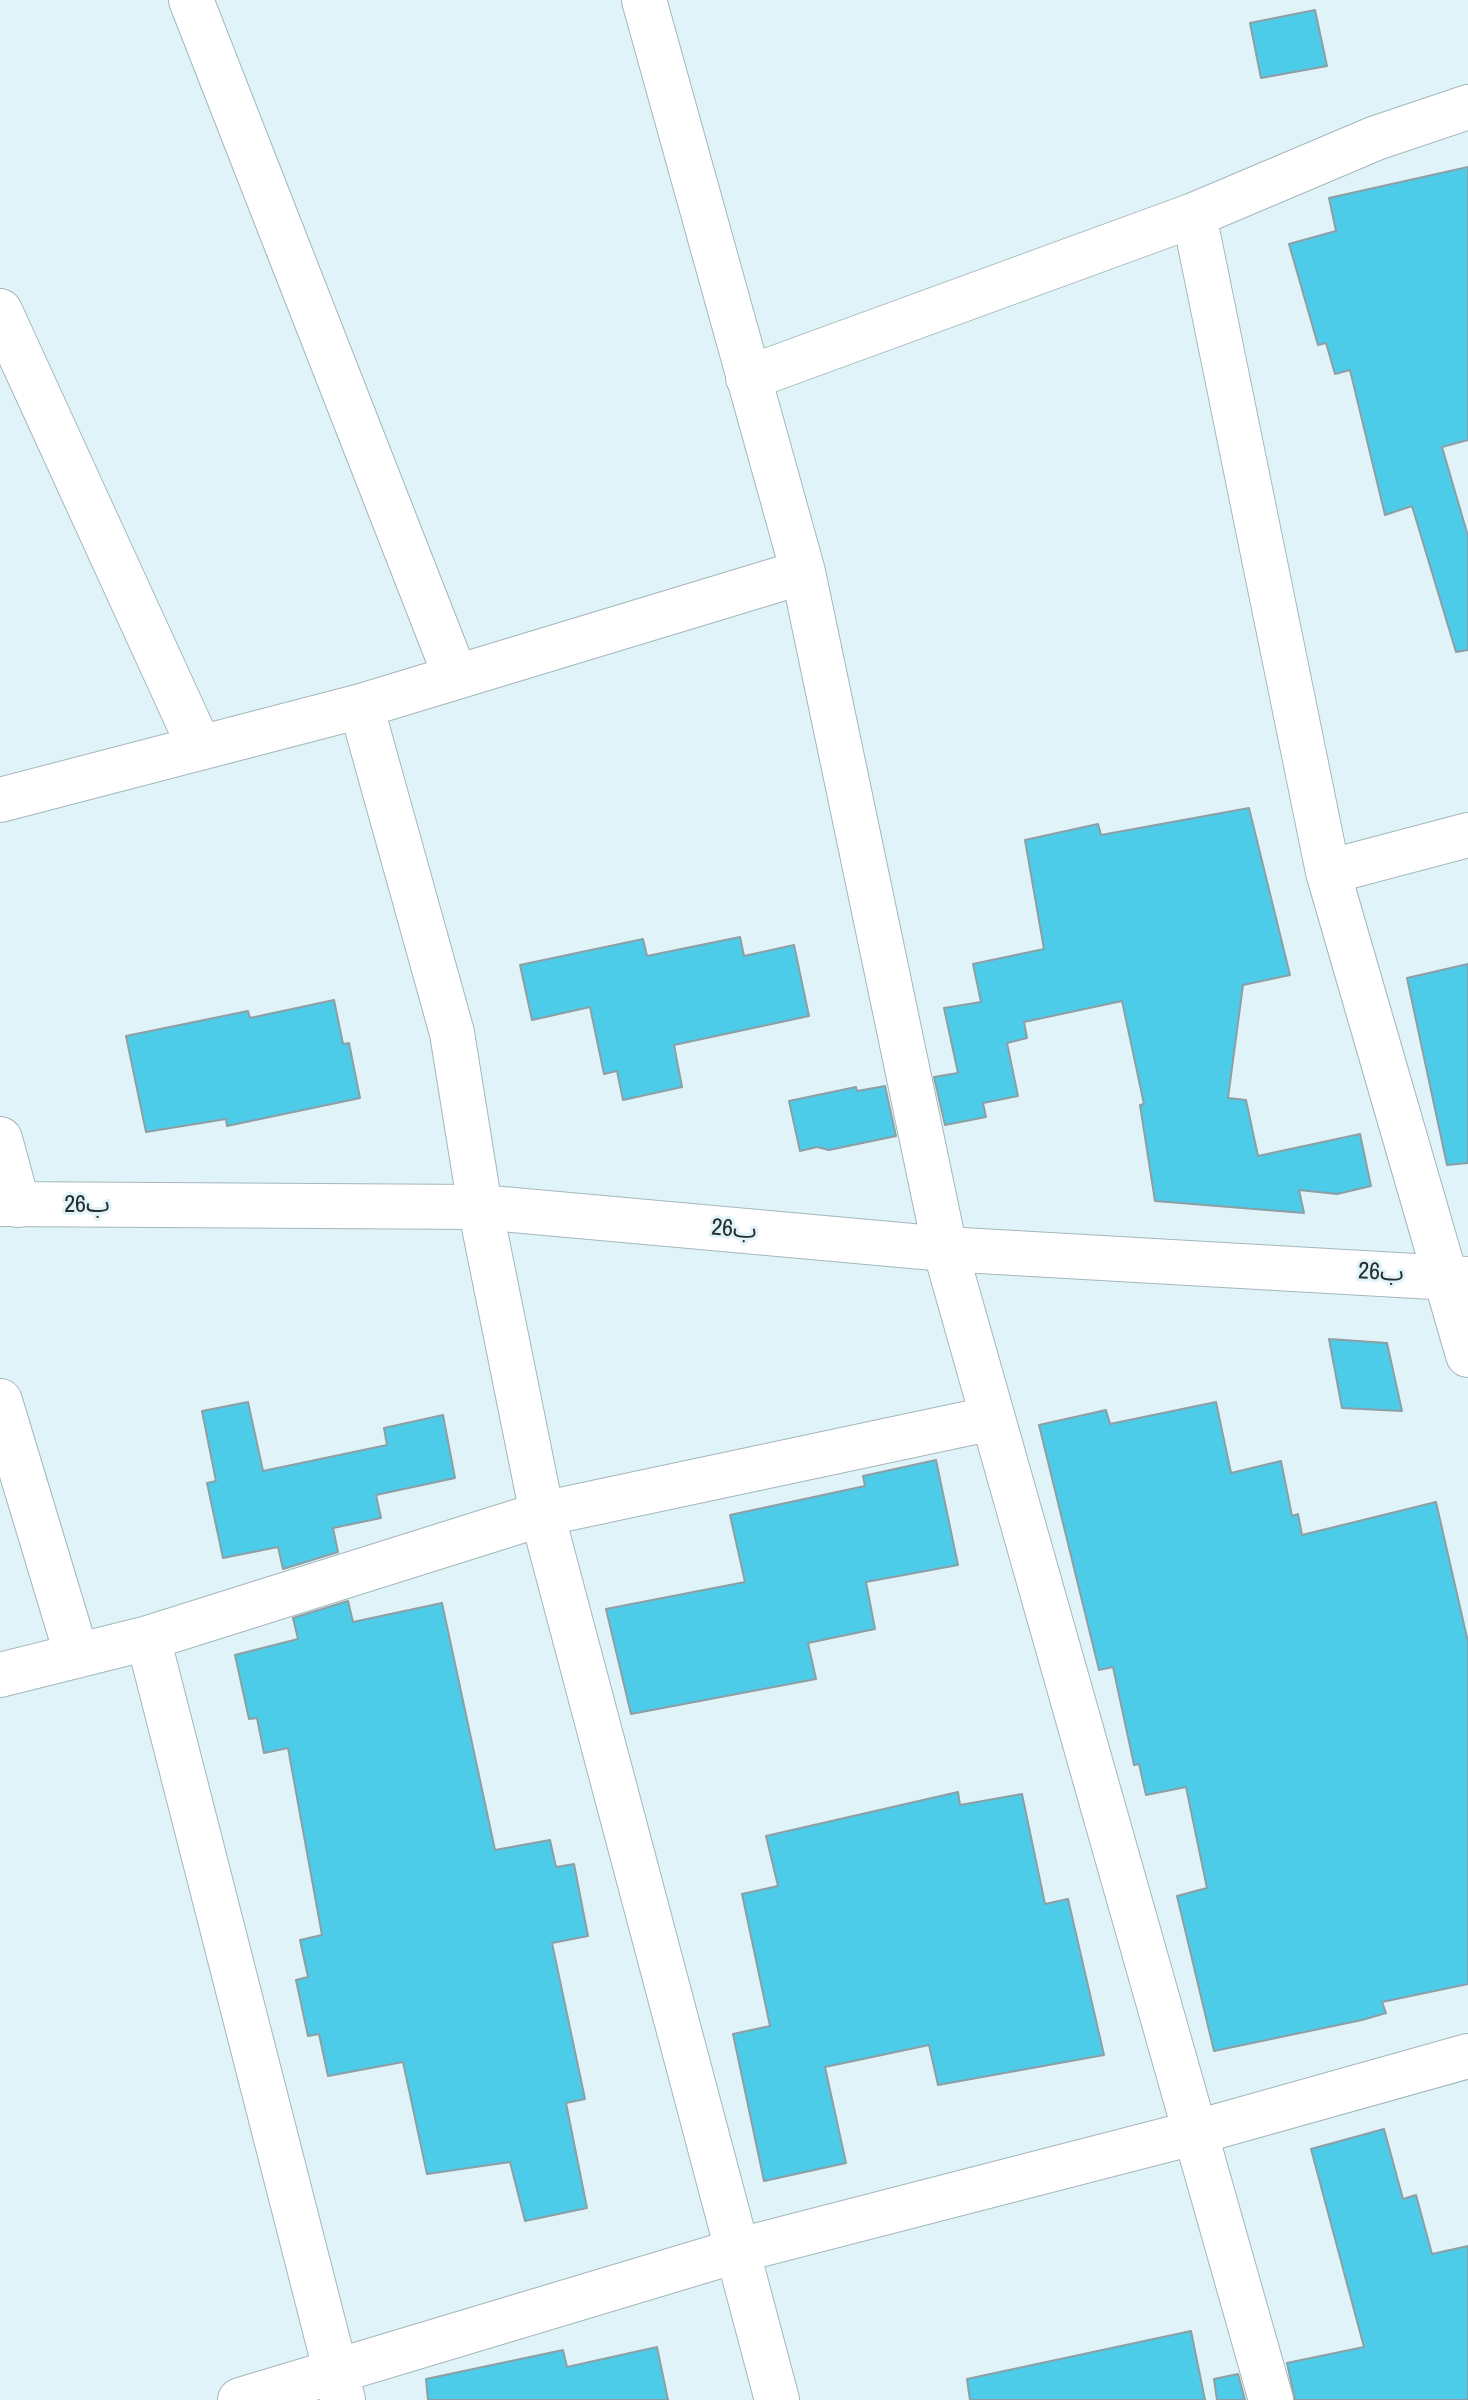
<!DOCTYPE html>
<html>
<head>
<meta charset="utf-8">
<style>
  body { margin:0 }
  canvas { display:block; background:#dff3f8 }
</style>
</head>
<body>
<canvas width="1468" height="2400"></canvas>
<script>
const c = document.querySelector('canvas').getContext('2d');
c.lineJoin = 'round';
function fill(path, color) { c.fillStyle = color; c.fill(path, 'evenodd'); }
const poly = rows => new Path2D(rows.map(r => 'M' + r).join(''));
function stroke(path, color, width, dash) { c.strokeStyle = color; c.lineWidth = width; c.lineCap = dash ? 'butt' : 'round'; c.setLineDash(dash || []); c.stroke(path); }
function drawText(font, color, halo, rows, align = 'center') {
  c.font = font + ' "Archivo Narrow","Noto Sans Arabic",sans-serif'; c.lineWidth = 6; c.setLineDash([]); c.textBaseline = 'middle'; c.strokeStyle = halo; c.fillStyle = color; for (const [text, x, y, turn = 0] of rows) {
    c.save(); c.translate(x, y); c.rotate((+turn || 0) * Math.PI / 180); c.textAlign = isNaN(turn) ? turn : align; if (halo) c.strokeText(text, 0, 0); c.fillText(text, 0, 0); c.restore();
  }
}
const building = poly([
  [1315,10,1327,66,1261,78,1250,23,1315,10],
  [1468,167,1468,440,1442,447,1468,536,1468,650,1456,652,1412,506,1385,515,1350,370,1335,374,1326,343,1318,345,1289,244,1336,231,1329,198,1468,167],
  [1249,808,1290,975,1243,985,1228,1098,1246,1100,1258,1156,1360,1134,1371,1186,1337,1194,1299,1190,1304,1213,1155,1201,1140,1105,1144,1104,1122,1001,1024,1022,1027,1038,1007,1043,1018,1096,983,1103,986,1117,945,1125,934,1077,958,1073,944,1008,981,1002,973,964,1044,949,1025,840,1098,824,1101,835,1249,808],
  [740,937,744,956,794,945,809,1016,674,1045,682,1087,623,1100,617,1071,604,1074,590,1007,532,1020,520,965,643,939,647,956,740,937],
  [1468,964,1468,1163,1447,1165,1407,978,1468,964],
  [334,1000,343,1044,349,1043,360,1098,227,1126,226,1119,146,1132,126,1036,248,1011,250,1018,334,1000],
  [885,1086,896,1136,829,1150,817,1147,800,1151,789,1101,856,1087,857,1091,885,1086],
  [1329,1339,1387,1343,1402,1411,1342,1408,1329,1339],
  [248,1402,263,1471,387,1445,384,1428,443,1415,455,1478,376,1495,381,1518,333,1528,338,1552,283,1569,278,1547,223,1558,207,1483,216,1481,202,1411,248,1402],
  [1216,1402,1231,1473,1281,1461,1292,1516,1298,1514,1302,1535,1436,1502,1468,1642,1468,1984,1382,2002,1386,2013,1362,2020,1214,2051,1177,1896,1207,1888,1186,1787,1146,1795,1139,1764,1134,1765,1113,1667,1099,1670,1039,1425,1106,1410,1110,1424,1216,1402],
  [936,1460,958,1565,866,1582,875,1629,808,1643,816,1679,631,1714,606,1609,745,1582,730,1515,865,1486,863,1476,936,1460],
  [348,1601,353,1622,442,1603,495,1850,550,1840,556,1867,574,1864,588,1936,552,1943,585,2099,566,2103,587,2208,525,2221,510,2162,427,2174,403,2062,328,2076,319,2034,308,2036,296,1980,308,1977,300,1940,322,1935,288,1748,264,1753,257,1718,249,1719,235,1655,298,1639,293,1618,348,1601],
  [958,1792,960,1805,1022,1794,1045,1904,1068,1899,1104,2055,938,2085,929,2045,825,2067,846,2163,764,2181,733,2034,770,2026,742,1894,778,1886,766,1836,958,1792],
  [1384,2129,1403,2199,1416,2195,1432,2254,1468,2246,1468,2400,1295,2400,1287,2363,1364,2347,1311,2149,1384,2129],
  [1191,2331,1205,2400,970,2400,967,2379,1191,2331],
  [657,2347,668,2400,428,2400,426,2379,563,2350,567,2367,657,2347],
  [1238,2374,1245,2400,1217,2400,1214,2379,1238,2374]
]);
const minor = poly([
  [191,0,455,675],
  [644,0,803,572,945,1249,1271,2400],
  [1194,215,1328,872,1468,1355],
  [0,311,200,748],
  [748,378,1194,215,1376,138,1468,107],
  [361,706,452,1033,480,1207,542,1514,777,2400],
  [0,800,361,706,803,572],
  [1328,872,1468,835],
  [0,1139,18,1205],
  [0,1401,77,1656],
  [148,1638,343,2400],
  [0,1675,148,1638,542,1514,993,1418],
  [240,2400,736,2251,1197,2132,1468,2056]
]);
const trunk = poly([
  [0,1204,480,1207,945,1249,1468,1279]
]);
const streetNames = [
  ["26ب",87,1206],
  ["26ب",734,1230,5],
  ["26ب",1381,1273,3]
];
fill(building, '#4dccea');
stroke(building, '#8d9fa4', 2);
stroke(minor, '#a4b7bc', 46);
stroke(trunk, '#a4b7bc', 46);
stroke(minor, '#fff', 44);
stroke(trunk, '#fff', 44);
drawText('24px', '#262e30', '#dff3f8', streetNames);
</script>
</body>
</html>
